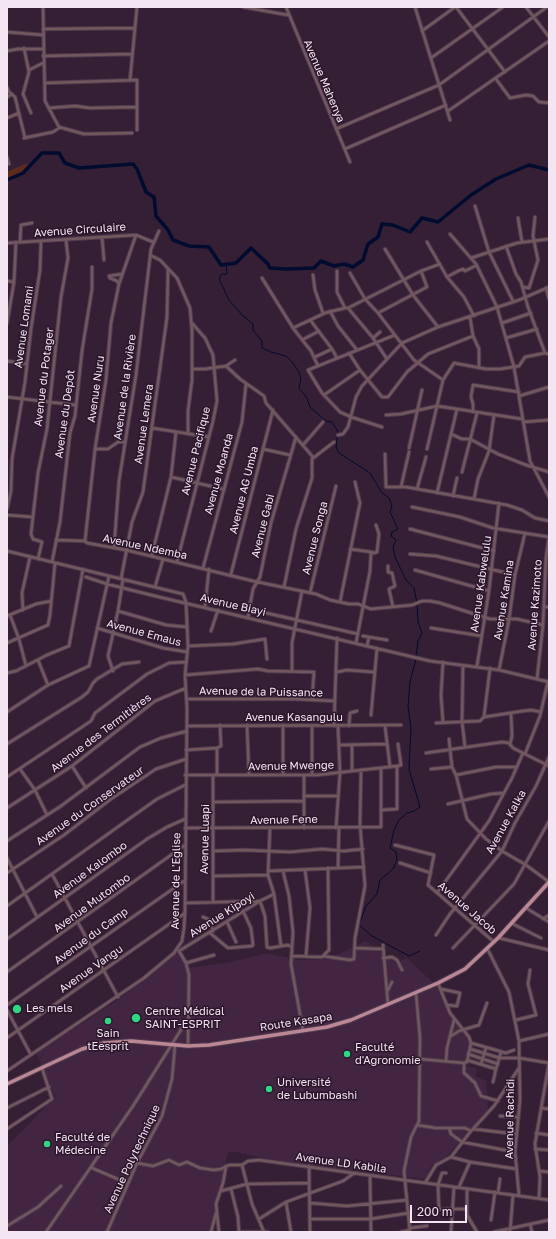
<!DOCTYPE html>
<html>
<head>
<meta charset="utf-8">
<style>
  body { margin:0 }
  #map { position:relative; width:556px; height:1239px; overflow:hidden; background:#351f34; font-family:"Golos Text",sans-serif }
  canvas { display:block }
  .frame { position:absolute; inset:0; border:8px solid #f4e5f3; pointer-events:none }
  .scale { position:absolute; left:410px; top:1205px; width:57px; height:18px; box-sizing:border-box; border:2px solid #f4e5f3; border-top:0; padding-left:5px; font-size:12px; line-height:14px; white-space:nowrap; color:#f4e5f3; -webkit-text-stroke:3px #2b152a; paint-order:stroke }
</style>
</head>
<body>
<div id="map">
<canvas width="556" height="1239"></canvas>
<div class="frame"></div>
<div class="scale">200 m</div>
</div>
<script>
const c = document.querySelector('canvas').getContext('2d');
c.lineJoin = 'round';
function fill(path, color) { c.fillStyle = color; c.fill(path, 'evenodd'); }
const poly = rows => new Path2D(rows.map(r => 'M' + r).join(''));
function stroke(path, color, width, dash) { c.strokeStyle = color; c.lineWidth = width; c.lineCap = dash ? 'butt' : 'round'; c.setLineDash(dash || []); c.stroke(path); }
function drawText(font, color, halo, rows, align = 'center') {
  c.font = font + ' "Golos Text",sans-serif'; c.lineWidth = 3; c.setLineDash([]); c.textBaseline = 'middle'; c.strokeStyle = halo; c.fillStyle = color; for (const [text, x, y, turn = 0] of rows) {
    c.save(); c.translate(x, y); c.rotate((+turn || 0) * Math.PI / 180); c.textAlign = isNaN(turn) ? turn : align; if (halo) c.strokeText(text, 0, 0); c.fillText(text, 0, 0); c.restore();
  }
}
const built = poly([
  [366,941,396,963,407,958,441,990,450,1015,468,1037,470,1045,466,1066,477,1069,475,1076,486,1081,488,1112,447,1156,432,1165,425,1179,309,1165,263,1158,236,1152,228,1152,209,1232,7,1232,7,1146,55,1097,36,1053,118,1000,178,952,187,968,231,962,267,953,298,960,328,959]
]);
const green = poly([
  [27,163,27,172,7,182,7,172]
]);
const stream = poly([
  [226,264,227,274,222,274,219,278,220,281,229,300,242,315,253,324,253,330,262,341,262,348,271,352,286,356,293,363,299,372,301,379,299,388,307,398,310,407,326,421,332,422,338,432,336,447,339,453,370,473,382,493,389,498,392,506,390,512,398,529,392,532,391,536,396,540,393,547,395,557,406,580,414,588,417,603],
  [416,656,418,641,422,633,418,622,417,604],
  [393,869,397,860,396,852,390,848,394,830,399,820,407,813,414,811,420,807,409,769,411,728,408,707,410,682,416,659],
  [392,870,380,880,377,894,366,906,359,925,372,936,409,956,420,951]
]);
const river = poly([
  [7,180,23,173,42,153,59,153,65,163,79,168,133,164,137,169,146,192,154,197,156,216,168,230,173,240,189,246,209,247,221,265,236,263,251,248,268,264,270,268,286,269,314,268,321,261,334,266,344,264,353,267,363,260,368,244,378,237,382,224,393,225,410,232,422,218,438,222,471,195,496,179,529,165,549,170]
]);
const minor = poly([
  [43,7,45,101,59,127,84,134,132,133],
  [243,7,288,15],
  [286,7,350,162],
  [415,7,450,120],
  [456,7,505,72],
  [526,7,549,37],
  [43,29,135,28],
  [422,31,455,7],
  [7,32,43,35],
  [24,48,29,72,23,94,31,113],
  [7,51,18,49,43,49],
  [43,56,132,54],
  [431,58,503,7],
  [29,70,43,63],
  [496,79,510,98,526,95,533,96,539,102,549,103],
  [130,80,137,7],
  [45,83,137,80,137,130],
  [7,87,9,92,15,97,25,138],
  [7,97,12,94],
  [49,108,75,106,90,108,136,107],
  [448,111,549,41],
  [7,118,19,113],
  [336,129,439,85,547,7],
  [24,138,53,132,59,128],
  [345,149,446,105],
  [7,157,9,164],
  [475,206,489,252,513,301],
  [518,218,522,242],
  [450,234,476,264,497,307,514,367,530,461,549,497],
  [102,237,104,260],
  [20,242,21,225,32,223],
  [427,242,447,277,464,297,474,316],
  [7,243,136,235,153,242],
  [506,246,516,274,521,282,528,307,545,353],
  [385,249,413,295,438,327],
  [150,255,160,260,177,278,190,308,192,331,192,380,188,411,188,434],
  [471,258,517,243,549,239],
  [337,271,337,292,345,308],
  [350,273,365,299,378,313,427,287,421,271],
  [313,275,315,290,323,313],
  [447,277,458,271,463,269,465,271,477,265],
  [262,278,293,328,311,351,318,366],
  [7,281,14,282],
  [119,284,117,281,110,278,109,276,122,274],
  [523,287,529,288,538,260,533,236,535,217],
  [546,288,549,299],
  [348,308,421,271,440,264],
  [330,311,338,326,357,350],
  [378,313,414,360,443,380],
  [311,321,332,349],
  [7,323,14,282,16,242],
  [502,323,531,313],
  [293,328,325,313,345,308,348,308,373,338],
  [380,332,373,338,387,359],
  [473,336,479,349,479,368],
  [506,338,537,329],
  [302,340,319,331],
  [349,353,360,370],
  [315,357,332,349,337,358],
  [7,361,27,364],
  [226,366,240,379,264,396,266,403,313,457],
  [192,369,205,369,226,366,235,360],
  [324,395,360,370,382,397,388,397,407,372,428,354,473,336,470,317],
  [519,396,549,387],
  [7,397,75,405],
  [473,412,473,404,471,397,473,385,519,392],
  [386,415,401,414,437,406,457,409],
  [523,422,549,420],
  [382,427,351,417,340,412,322,393,308,370,395,335],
  [152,428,209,437],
  [451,434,462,439,470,439,498,454,526,465,549,472],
  [338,435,343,434,348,427,356,397,362,386,402,343,438,327,519,300,549,287],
  [303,445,323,422],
  [409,448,422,390],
  [95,449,108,449,118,442,125,442],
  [263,449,290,455],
  [427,449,443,380,454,363,486,369,500,369,519,366,525,357,545,353,549,354],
  [385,454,386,487,406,487,507,505,522,510,535,518,549,521],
  [462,472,477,413],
  [171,477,223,489],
  [401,487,409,452],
  [417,489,426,457],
  [437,493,457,409,522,419],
  [453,496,457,478],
  [474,499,478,479,489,451,494,415],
  [412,507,460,517,493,528,549,537,546,558,543,625,537,679],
  [7,509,11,491,12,459,25,382,31,329,40,270,41,241],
  [7,515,33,517],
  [410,529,494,551],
  [56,540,85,541,87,543,126,550,253,581,316,594,330,600,349,604,358,604,371,609,412,605,422,601,430,601,440,603,490,619,517,619,543,625],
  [85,541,95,449,106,380,111,323,119,284,136,235],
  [114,548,119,481,136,375,151,249,159,231],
  [350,549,371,552,370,571,356,643],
  [7,551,183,594,186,602,188,646,185,675,187,709,185,913,184,928,182,941,174,953,144,978,7,1071],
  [371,552,374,553,377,552,379,534,376,525],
  [410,554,436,556,515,575],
  [152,555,171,477,176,432],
  [38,559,42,542,33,539,31,534,38,473,47,429,61,297,68,258,66,240],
  [52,562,60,522,70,433,75,416,82,351,92,289,92,267],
  [177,562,213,421,217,401,213,355,205,338,191,322],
  [388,566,388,572,392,573,395,586,389,589,393,607],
  [203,568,242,422,246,384],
  [415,570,489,591],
  [231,574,273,410],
  [86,577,107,584,155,596,430,661,499,670,549,682],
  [121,579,132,522,143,492,167,317,168,270],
  [155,587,163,559],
  [284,587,296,529,312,478,312,459,334,442],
  [310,593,336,486],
  [340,602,360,503,355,482],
  [205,607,209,569],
  [545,607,549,607],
  [249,609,358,634],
  [23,610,22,593,30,557],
  [118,611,166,625,187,627],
  [10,615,19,639,26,666],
  [7,616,36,604,51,601],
  [248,617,253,589,260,577,271,523,296,437],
  [97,628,163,648,187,652],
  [431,628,482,636],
  [211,631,218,610],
  [363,636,387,640],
  [7,643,48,625,50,615,55,563],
  [188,646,233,644,265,639,267,659],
  [367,646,369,637],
  [38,660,48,685],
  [463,665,462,721,465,747],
  [477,666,489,591,499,503],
  [499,670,509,620,515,575,525,533],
  [113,671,108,656,118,611,123,579],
  [292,671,292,643,302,591],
  [337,672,347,670,374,672],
  [7,673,16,671,47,655,69,646,83,569],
  [185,675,258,669,268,671,314,672,312,700],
  [187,699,295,699,335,701],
  [7,712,48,685,89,666,109,576],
  [371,715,377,648],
  [484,717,490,668],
  [443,722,441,695,443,662],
  [436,723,480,721,484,717,523,711,531,710,541,712],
  [247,725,249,775],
  [187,726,401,725],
  [312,726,312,775],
  [334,726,337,638],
  [349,726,350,713,357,711],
  [385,726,390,767],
  [449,739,452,767,456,775,467,819,486,839,502,851,526,865,549,882],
  [7,744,82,697,88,692,93,683,97,679,122,664,139,662],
  [339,745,387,744],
  [352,745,352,771],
  [510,745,512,736,511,713],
  [186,750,217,748],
  [426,753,502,742,509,743,513,748,549,766],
  [525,754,540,716,548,681],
  [72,766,86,788],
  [20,769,35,790,47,815],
  [431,769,452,767],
  [185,775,317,775,397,766],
  [213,775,213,902],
  [217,775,217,748,221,746,220,725],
  [283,775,283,725],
  [304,775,304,828],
  [456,775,496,767,516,767],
  [7,777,91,721,95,713,147,674,169,663,186,662],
  [305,796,338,796],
  [214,802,304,801],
  [448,804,491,794,503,793],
  [7,808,72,766,155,701,186,688],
  [382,810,397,809,397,766,401,765,398,744],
  [185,828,381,827,381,768],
  [270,828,268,875,274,894,281,946],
  [336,828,340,772,338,726],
  [7,841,61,806,140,747,161,738,187,731],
  [395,845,434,855,428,885,494,942],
  [213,851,244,850,290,852,322,849,344,851,363,849],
  [7,858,37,917],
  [400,863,431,873],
  [338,868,339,828],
  [305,870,310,908,306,956],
  [268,871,364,867],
  [283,871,289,896,293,932,291,964,303,1031],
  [7,873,64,835,111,799,156,769,186,759],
  [52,874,118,997],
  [213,876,268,875],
  [437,893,489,821,512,778,523,753],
  [185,903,260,901,265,916,267,947,270,948,288,945,292,947],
  [7,906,157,799,185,785],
  [526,908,549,922],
  [203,917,210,920,213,931],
  [543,919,549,915],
  [227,922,236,942],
  [511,923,541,938],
  [210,933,228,948,252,946,253,945,251,928,243,911],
  [436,935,450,914,502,851,515,823,536,786,549,757],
  [499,938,549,950],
  [7,939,147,839,167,827,185,819],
  [383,945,388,1005],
  [355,948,383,949],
  [453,948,514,884,549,821],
  [487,948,509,992,519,1041,520,1100,515,1152,519,1195],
  [179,951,260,901,274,894],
  [179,951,186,963,189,975,188,1046],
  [292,956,322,957,329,950,328,868],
  [323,956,350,960,354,959,355,938,365,886,360,824,361,770],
  [383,958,392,957,397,960,402,970],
  [186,963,214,955],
  [7,972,185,845],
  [441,989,460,993,457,1006,447,1005],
  [388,990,392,982],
  [7,1005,184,881],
  [7,1010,31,1055],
  [516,1020,536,1015,528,984,530,970],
  [451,1036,459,1031,479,1025,487,1003],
  [7,1038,185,913],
  [519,1041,549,1034],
  [471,1043,506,1053,514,1050],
  [470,1049,500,1058,519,1058,549,1063],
  [468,1054,498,1064],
  [420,1059,464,1063,467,1062,471,1043,469,1037,450,1013,438,983],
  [467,1060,496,1069,501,1052],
  [446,1061,447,1048,454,1020],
  [464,1063,464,1073,475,1083,481,1096,498,1101],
  [481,1064,486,1048],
  [493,1082,496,1069],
  [7,1108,49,1087],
  [541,1108,549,1109],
  [500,1116,518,1117],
  [417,1125,436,1128,465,1128,471,1131],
  [449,1128,451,1134,462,1142,515,1152],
  [7,1129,52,1099,42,1068],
  [473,1129,516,1134],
  [536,1133,549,1135],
  [535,1149,549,1150],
  [451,1157,470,1162,517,1169],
  [137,1163,153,1166,169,1160,179,1165,187,1162,200,1168,214,1170,221,1169,229,1165,242,1165,248,1161,259,1160,549,1200],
  [242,1165,252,1204,264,1232],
  [309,1166,310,1232],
  [92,1168,127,1183],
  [539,1171,549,1172],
  [446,1173,442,1173,438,1185,439,1209,466,1209],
  [370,1176,371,1232],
  [425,1183,436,1165,451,1157,471,1131,494,1106,519,1068],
  [459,1187,470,1162],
  [231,1189,238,1217,239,1232],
  [467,1189,467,1215,477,1232],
  [221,1191,247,1184,309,1183],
  [498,1193,500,1179],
  [539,1198,540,1177,535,1144,549,1063],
  [286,1202,291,1232],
  [310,1203,347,1206,407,1200],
  [259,1219,286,1202,343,1181,353,1174],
  [310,1219,370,1219,409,1213],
  [491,1220,495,1192],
  [530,1224,532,1232],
  [7,1226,38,1207,61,1186],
  [410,1228,427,1226],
  [46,1232,133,1106,189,1017],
  [107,1232,137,1163,162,1116,172,1079,175,1045],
  [211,1232,216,1213],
  [219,1232,216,1204,223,1183,226,1166],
  [238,1232,268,1232],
  [401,1232,410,1230],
  [410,1232,404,1171,411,1137,419,1121,419,1115,420,1038,416,993],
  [451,1232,454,1187],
  [494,1232,549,1220],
  [510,1232,513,1195]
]);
const major = poly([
  [7,1084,82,1049,104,1043,131,1041,188,1046,209,1045,327,1027,351,1020,438,983,465,969,498,938,549,882]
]);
const markers = [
  [17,1009,5,"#2ed883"],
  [136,1018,5,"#2ed883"],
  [108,1021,4,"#2ed883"],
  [347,1054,4,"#2ed883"],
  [269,1089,4,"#2ed883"],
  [47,1144,4,"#2ed883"]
];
const streetNames = [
  ["Avenue Mahenya",324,81,67],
  ["Avenue Circulaire",80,230,-4],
  ["Avenue Lomami",24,327,-82],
  ["Avenue du Potager",44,377,-83],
  ["Avenue de la Rivière",125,387,-82],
  ["Avenue Nuru",96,389,-82],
  ["Avenue du Depôt",65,414,-82],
  ["Avenue Lemera",144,424,-82],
  ["Avenue Pacifique",196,451,-76],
  ["Avenue Moanda",219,474,-75],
  ["Avenue AG Umba",244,490,-76],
  ["Avenue Gabi",263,526,-76],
  ["Avenue Songa",315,538,-76],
  ["Avenue Ndemba",145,547,12],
  ["Avenue Kabwelulu",481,584,-82],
  ["Avenue Kamina",504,600,-81],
  ["Avenue Biayi",233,605,13],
  ["Avenue Kazimoto",535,605,-86],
  ["Avenue Emaus",144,633,15],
  ["Avenue de la Puissance",261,692,1],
  ["Avenue Kasangulu",294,718],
  ["Avenue des Termitières",101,733,-37],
  ["Avenue Mwenge",291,766,-1],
  ["Avenue du Conservateur",90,806,-35],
  ["Avenue Fene",284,820,-1],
  ["Avenue Kalka",506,822,-61],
  ["Avenue Luapi",205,839,-89],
  ["Avenue Kalombo",90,870,-36],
  ["Avenue de L'Eglise",176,881,-89],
  ["Avenue Mutombo",92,903,-36],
  ["Avenue Jacob",467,908,41],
  ["Avenue Kipoyi",222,915,-32],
  ["Avenue du Camp",91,936,-36],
  ["Avenue Vangu",91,969,-35],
  ["Route Kasapa",296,1022,-9],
  ["Avenue Rachidi",510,1119,-89],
  ["Avenue Polytechnique",132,1159,-65],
  ["Avenue LD Kabila",341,1163,8]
];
const poiNames = [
  ["Les mels",26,1009],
  ["Centre Médical",145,1012],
  ["SAINT-ESPRIT",145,1025],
  ["Sain",108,1034,"center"],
  ["tEesprit",108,1047,"center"],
  ["Faculté",355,1048],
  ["d'Agronomie",355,1061],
  ["Université",277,1083],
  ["de Lubumbashi",277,1096],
  ["Faculté de",55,1138],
  ["Médecine",55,1151]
];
fill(built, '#422641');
fill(green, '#5d2b1d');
stroke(stream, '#000b30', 1);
stroke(river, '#000b30', 3.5);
stroke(minor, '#503b4f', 4.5);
stroke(major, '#503b4f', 5.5);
stroke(minor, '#72585e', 2.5);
stroke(major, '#bb8794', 3.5);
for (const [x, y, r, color] of markers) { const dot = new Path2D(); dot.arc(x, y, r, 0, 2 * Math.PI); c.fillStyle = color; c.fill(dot); stroke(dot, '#2b152a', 1.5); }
drawText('11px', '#f4e5f3', '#2b152a', streetNames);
drawText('11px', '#f4e5f3', '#2b152a', poiNames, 'left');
</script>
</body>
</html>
